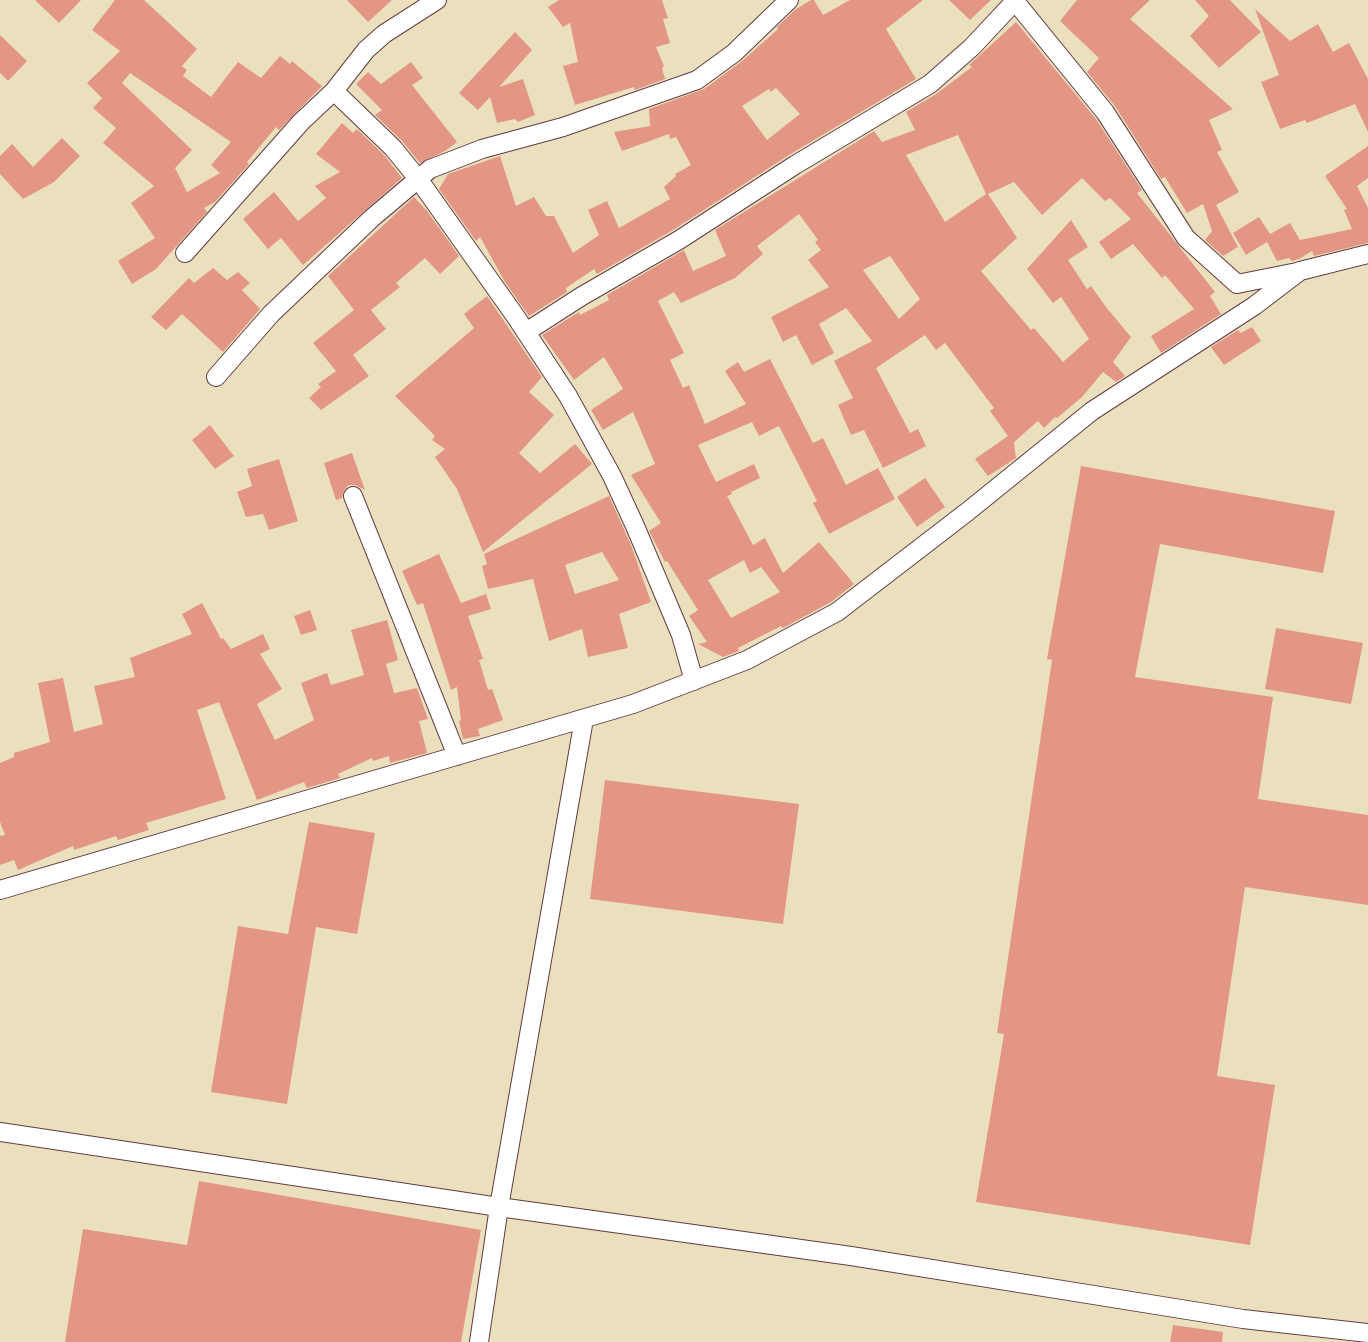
<!DOCTYPE html>
<html>
<head>
<meta charset="utf-8">
<style>
  body { margin:0 }
  canvas { display:block; background:#ebe0be }
</style>
</head>
<body>
<canvas width="1368" height="1342"></canvas>
<script>
const c = document.querySelector('canvas').getContext('2d');
c.lineJoin = 'round';
function fill(path, color) { c.fillStyle = color; c.fill(path, 'evenodd'); }
const poly = rows => new Path2D(rows.map(r => 'M' + r).join(''));
function stroke(path, color, width, dash) { c.strokeStyle = color; c.lineWidth = width; c.lineCap = dash ? 'butt' : 'round'; c.setLineDash(dash || []); c.stroke(path); }
const building = poly([
  [35,0,81,0,59,23],
  [115,0,144,0,197,49,182,66,187,70,183,76,211,97,238,62,261,78,280,56,290,64,292,61,322,86,279,130,276,127,247,162,249,164,215,202,204,208,207,212,156,269,132,284,118,261,155,238,131,203,154,186,103,143,116,128,93,108,102,98,87,83,120,51,92,30],
  [130,73,231,142,211,165,220,173,187,192,175,168,192,150,122,83],
  [347,0,392,0,368,22],
  [559,0,662,0,668,18,663,19,670,43,656,47,664,66,662,68,665,79,635,90,634,87,575,105,563,66,578,62,570,23,563,27,548,7],
  [811,0,814,0,823,15,850,0,923,0,886,29,916,79,789,155,673,230,597,274,594,269,566,288,567,292,529,316,505,282,480,237,476,241,439,189,448,174,500,156,516,206,534,197,546,216,554,216,573,253,599,235,588,210,607,201,619,228,670,199,664,187,676,176,675,174,691,165,676,137,670,139,669,134,622,151,614,132,650,126,649,109,704,89,741,62,778,29,777,27,796,9],
  [776,88,800,114,767,140,742,106,769,89,771,92],
  [949,0,991,0,970,20],
  [1077,0,1150,0,1130,19,1233,109,1209,120,1222,150,1217,152,1239,192,1216,205,1238,247,1223,256,1205,240,1212,231,1203,204,1187,213,1165,177,1161,179,1115,106,1087,72,1099,58,1060,21],
  [1195,0,1230,0,1261,32,1219,68,1190,36,1209,16],
  [1255,9,1290,41,1318,24,1333,52,1349,43,1368,79,1368,132,1355,104,1307,123,1305,120,1280,129,1261,82,1279,75],
  [1016,22,1096,119,1142,190,1137,193,1215,292,1210,296,1221,314,1161,353,1151,336,1194,309,1165,275,1162,278,1133,244,1111,259,1099,242,1131,219,1110,198,1105,201,1082,178,1042,215,1014,182,988,194,1017,238,981,271,1031,330,1034,328,1063,362,1089,339,1061,297,1053,303,1027,269,1071,220,1088,247,1068,260,1087,289,1091,286,1106,307,1131,337,1113,362,1125,376,1116,382,1103,372,1082,397,1057,418,1055,417,1044,428,1038,421,1014,442,1016,458,988,476,975,459,1008,436,990,411,994,408,945,343,936,350,925,335,876,368,910,433,918,429,926,446,883,468,864,430,851,435,838,405,853,398,834,361,872,341,846,308,819,324,834,353,812,365,796,335,783,342,771,317,829,287,808,260,821,250,815,242,818,240,799,214,757,246,763,254,735,278,681,303,674,292,658,301,684,353,670,360,683,388,689,385,705,424,746,404,725,371,738,362,744,372,770,359,813,443,823,438,846,485,878,468,895,499,829,534,813,503,817,501,779,426,759,436,752,422,698,445,716,482,754,464,760,478,731,492,732,494,727,496,753,545,765,538,783,573,819,542,854,584,831,602,783,628,781,626,738,648,739,651,723,657,698,644,707,642,689,616,698,610,667,561,665,562,649,531,661,523,631,475,655,464,633,412,603,430,591,410,623,389,604,357,574,380,542,335,579,312,580,315,609,300,607,295,684,250,693,271,726,256,715,230,874,131,882,142,915,130,906,112,936,94,972,67,969,65],
  [958,135,986,194,945,222,906,155],
  [890,256,920,299,899,319,863,270],
  [744,560,750,573,761,567,780,592,731,618,708,580],
  [515,32,532,50,499,87,523,79,535,115,518,122,515,119,497,123,490,97,478,110,459,93],
  [0,35,27,61,8,81,0,73],
  [411,62,423,78,412,85,457,142,445,151,420,163,402,141,375,115,382,110,356,84,368,72,381,84],
  [342,123,353,133,357,129,385,156,402,178,303,265,281,238,268,249,243,219,274,192,298,221,326,198,315,186,340,172,316,154],
  [62,138,80,156,54,182,23,199,0,174,0,156,12,144,33,167],
  [1368,146,1368,178,1357,186,1368,208,1368,243,1314,256,1312,251,1299,259,1292,261,1289,258,1277,261,1267,242,1246,255,1233,233,1259,217,1270,234,1290,223,1300,240,1352,229,1344,210,1347,209,1325,176],
  [414,197,427,211,459,256,440,274,425,258,396,283,400,287,371,310,386,329,353,355,369,376,321,410,309,398,321,387,318,384,336,371,313,343,354,310,328,276],
  [213,268,227,280,238,272,250,283,242,290,260,309,223,352,182,314,166,330,151,317,189,278,194,283],
  [487,296,542,377,529,392,554,415,519,453,540,473,575,444,592,464,483,552,457,489,435,457,445,449,432,440,435,436,395,396,474,328,464,314],
  [1252,327,1261,341,1224,365,1211,347,1238,330,1241,333],
  [210,425,234,456,215,469,192,440],
  [352,453,365,490,355,485,349,485,344,490,342,498,336,500,324,463],
  [279,459,298,521,269,530,263,514,246,517,237,492,252,486,247,469],
  [1081,466,1335,511,1323,573,1160,544,1135,677,1273,697,1258,799,1368,815,1368,905,1245,887,1217,1076,1275,1085,1250,1245,976,1202,1004,1034,997,1033,1052,660,1047,659],
  [925,478,945,507,917,527,897,497],
  [609,496,631,545,651,602,619,614,628,648,588,657,582,629,549,641,533,579,488,589,482,566,487,564,484,554],
  [602,552,619,580,575,594,565,565],
  [439,554,461,603,486,594,491,609,468,616,483,659,479,660,488,690,492,689,503,720,478,729,480,736,463,739,459,721,461,720,457,687,451,690,423,603,417,605,402,571],
  [202,603,221,639,223,638,231,649,263,634,270,649,260,654,282,689,257,704,275,740,314,720,301,683,327,673,331,685,364,675,351,630,387,620,398,660,386,664,394,693,417,688,428,719,419,721,427,753,390,763,389,756,373,761,372,758,338,774,340,778,307,788,304,782,257,800,219,702,197,710,226,799,146,823,149,830,118,840,116,836,74,850,73,846,18,870,14,860,0,865,0,836,5,835,0,822,0,763,14,757,14,753,50,742,38,683,63,678,74,732,103,724,94,686,135,677,130,658,192,634,182,614],
  [310,610,317,630,301,635,294,616],
  [1276,628,1363,643,1351,704,1265,689],
  [605,780,799,804,783,924,590,899],
  [309,822,375,833,357,934,316,927,287,1104,211,1092,238,926,288,934],
  [199,1181,481,1230,461,1342,65,1342,83,1229,187,1245],
  [1173,1325,1223,1332,1222,1342,1170,1342]
]);
const minor = poly([
  [1014,0,1105,112,1186,238,1237,284,1297,272],
  [334,91,393,148,419,180,516,317,568,396,612,476,635,526,681,635,694,681],
  [185,253,301,122,334,91,366,50,384,34,437,0],
  [526,332,582,296,679,240,795,165,930,84,972,47,1015,1],
  [216,377,271,314,372,218,430,169,482,149,563,127,697,80,734,53,789,0],
  [353,496,457,756],
  [0,890,633,704,747,660,837,612,967,512,1092,411,1254,306,1300,271,1368,254],
  [0,1132,499,1207,851,1256,1243,1319,1368,1333],
  [479,1342,499,1207,584,719]
]);
fill(building, '#e49685');
stroke(minor, '#623c41', 20);
stroke(minor, '#fff', 18);
</script>
</body>
</html>
